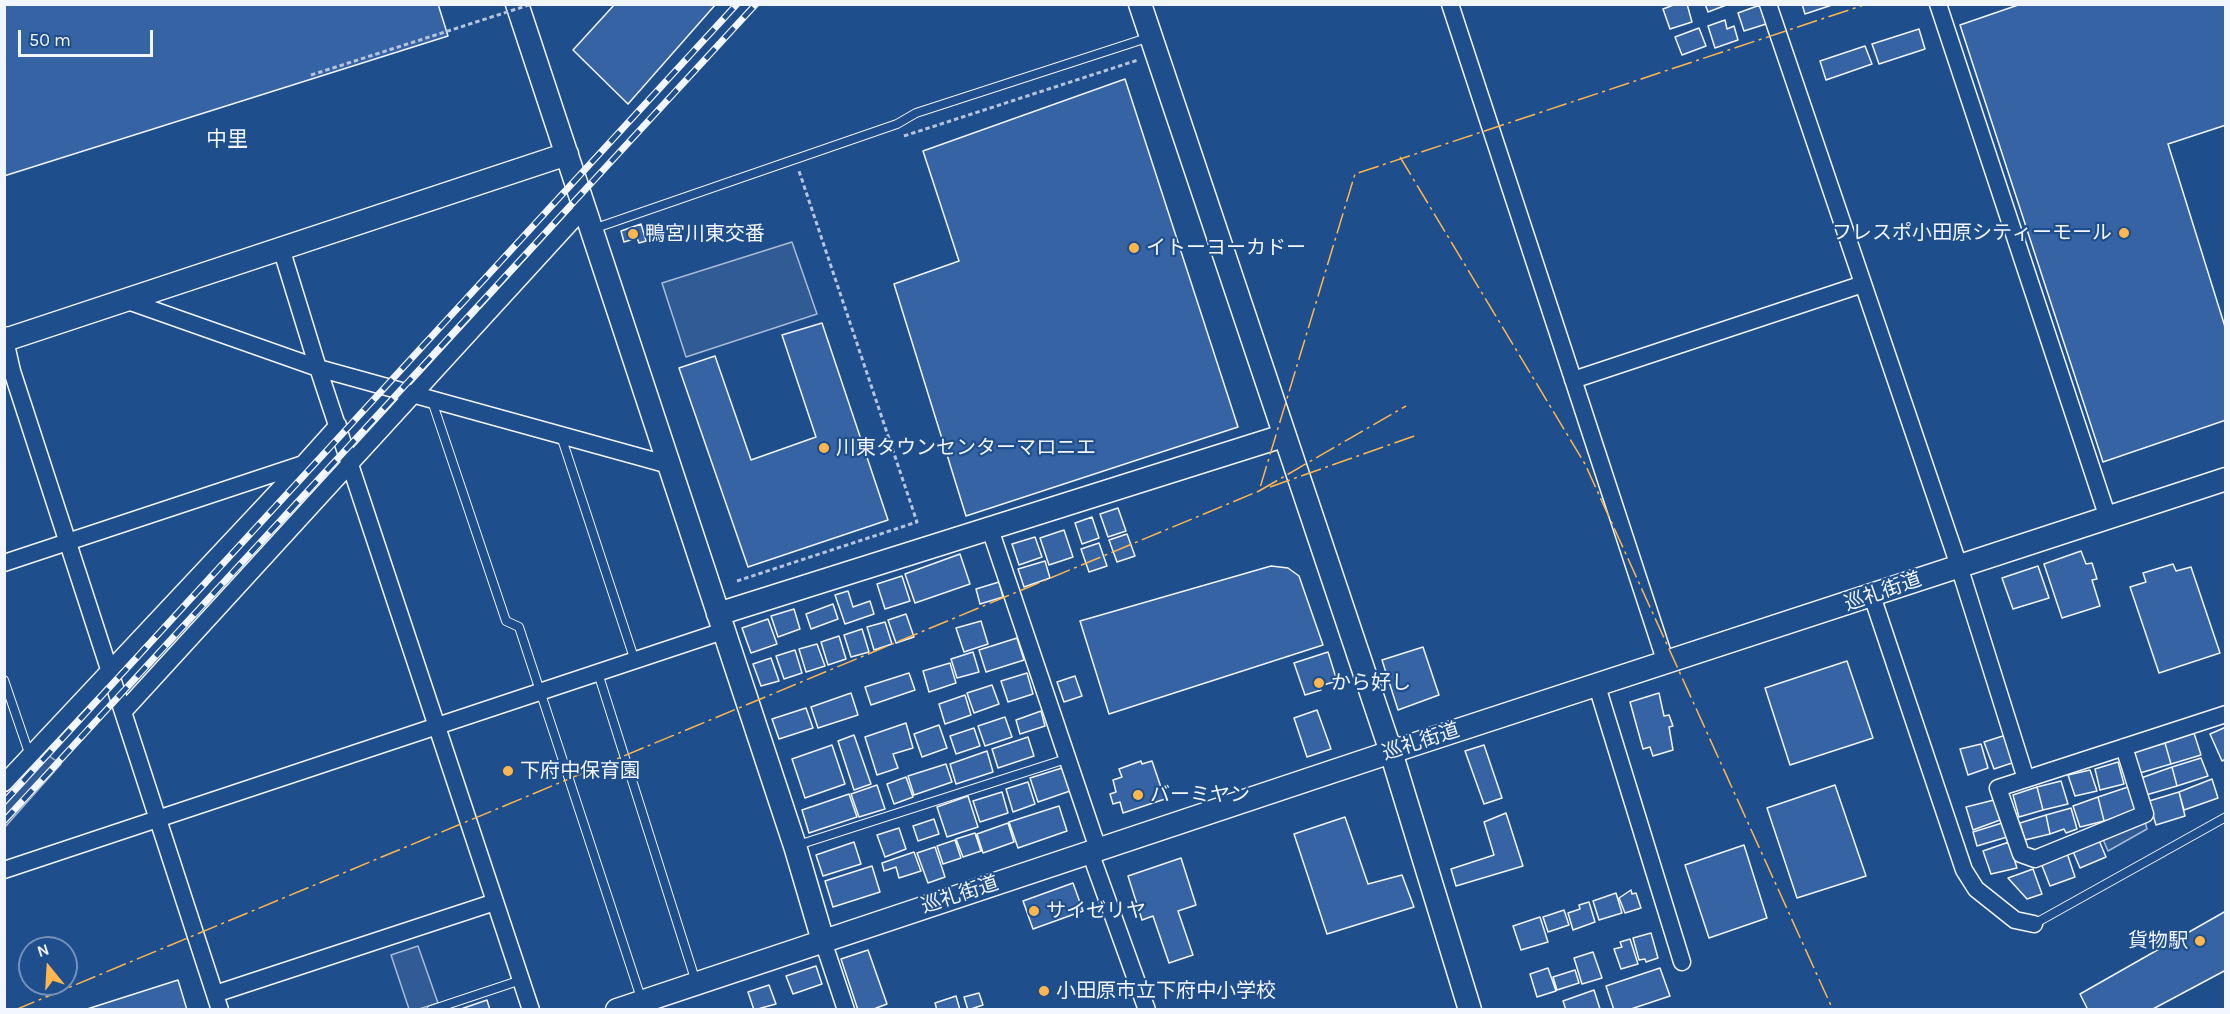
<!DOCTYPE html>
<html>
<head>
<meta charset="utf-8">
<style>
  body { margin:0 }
  #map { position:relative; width:2230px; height:1014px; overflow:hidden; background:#1f4e8c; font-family:Karla,sans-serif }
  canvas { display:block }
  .frame { position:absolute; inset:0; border:6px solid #f2f6ff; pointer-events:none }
  .north { position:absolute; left:18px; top:936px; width:60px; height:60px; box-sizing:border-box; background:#1f4e8c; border:2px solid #7391ba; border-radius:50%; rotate:342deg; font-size:16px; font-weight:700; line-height:24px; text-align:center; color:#f2f6ff }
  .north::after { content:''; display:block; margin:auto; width:21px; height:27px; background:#ffb74d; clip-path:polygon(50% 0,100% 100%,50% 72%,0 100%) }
  .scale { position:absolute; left:18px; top:30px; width:135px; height:27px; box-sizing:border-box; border:3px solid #f2f6ff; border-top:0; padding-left:8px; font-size:18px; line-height:21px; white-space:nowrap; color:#f2f6ff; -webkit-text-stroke:4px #1f4e8c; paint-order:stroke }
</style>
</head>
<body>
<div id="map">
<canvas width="2230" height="1014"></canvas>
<div class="frame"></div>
<div class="north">N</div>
<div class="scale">50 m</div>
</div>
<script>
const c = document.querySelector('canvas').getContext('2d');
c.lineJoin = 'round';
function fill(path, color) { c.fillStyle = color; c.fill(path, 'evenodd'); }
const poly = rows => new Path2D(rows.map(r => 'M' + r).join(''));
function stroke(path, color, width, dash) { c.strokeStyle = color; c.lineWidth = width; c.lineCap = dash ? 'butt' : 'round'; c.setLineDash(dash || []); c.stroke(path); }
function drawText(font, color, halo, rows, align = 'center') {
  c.font = font + ' Karla,"Noto Sans JP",sans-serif'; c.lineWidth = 4.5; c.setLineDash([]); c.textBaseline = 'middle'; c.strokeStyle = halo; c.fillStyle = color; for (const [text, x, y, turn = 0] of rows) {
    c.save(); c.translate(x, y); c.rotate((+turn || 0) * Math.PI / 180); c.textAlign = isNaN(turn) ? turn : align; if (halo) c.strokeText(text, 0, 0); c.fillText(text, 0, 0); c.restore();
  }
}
const green = poly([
  [792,242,817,314,686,357,662,283,792,242],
  [40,750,61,764,5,827,5,789,40,750],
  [2144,818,2147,829,2108,851,2102,837,2144,818],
  [418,946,438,1003,419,1009,409,1009,391,955,418,946]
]);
const building = poly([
  [4,4,438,4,448,36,4,176,4,4],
  [615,4,716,4,628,104,573,50,615,4],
  [1676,4,1687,4,1692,22,1670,29,1663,9,1676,4],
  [1705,4,1729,4,1708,12,1705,4],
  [1802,4,1835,4,1805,14,1802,4],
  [2021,4,2226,4,2226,125,2168,144,2226,330,2226,420,2103,462,1960,25,2021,4],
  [1760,5,1766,24,1744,31,1738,13,1760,5],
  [1725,20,1727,29,1734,26,1738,40,1715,48,1708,26,1725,20],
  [1699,28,1706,46,1682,55,1675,37,1699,28],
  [1919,29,1925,49,1879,64,1872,44,1919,29],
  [1865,46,1872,64,1826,80,1820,61,1865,46],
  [1125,79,1238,427,966,516,894,284,959,261,923,151,1125,79],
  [641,224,646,241,639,243,637,238,624,242,621,231,641,224],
  [822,323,888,520,748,567,679,368,715,356,751,460,816,437,782,335,822,323],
  [1118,508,1126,531,1108,537,1100,514,1118,508],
  [1092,517,1099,538,1082,544,1075,523,1092,517],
  [1064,530,1073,557,1049,565,1040,538,1064,530],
  [1127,534,1135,556,1117,562,1109,540,1127,534],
  [1035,537,1042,557,1019,565,1012,544,1035,537],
  [1099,543,1107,566,1089,572,1081,549,1099,543],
  [2081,551,2086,564,2092,563,2097,579,2092,580,2100,606,2062,618,2044,564,2081,551],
  [960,554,970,584,915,603,905,574,960,554],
  [1045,561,1050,578,1024,587,1018,569,1045,561],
  [2173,564,2176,571,2191,567,2220,653,2159,673,2130,587,2146,582,2143,573,2173,564],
  [1271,566,1288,568,1299,576,1323,645,1109,714,1080,621,1271,566],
  [2038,566,2049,598,2013,609,2002,578,2038,566],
  [902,576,910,601,885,609,877,584,902,576],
  [999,582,1003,597,980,604,976,589,999,582],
  [848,591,853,607,870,601,874,614,845,624,835,595,848,591],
  [833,604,838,619,811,629,806,614,833,604],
  [794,609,800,629,778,637,771,616,794,609],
  [906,614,914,637,896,643,888,620,906,614],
  [768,619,777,644,751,653,742,628,768,619],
  [981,621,988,644,964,652,956,628,981,621],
  [885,622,892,644,874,650,867,627,885,622],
  [862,629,869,652,851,657,844,635,862,629],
  [839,636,846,659,828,665,821,642,839,636],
  [1017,638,1024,660,986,672,979,650,1017,638],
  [817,644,825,666,806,672,799,649,817,644],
  [1423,647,1439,695,1398,710,1382,660,1423,647],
  [795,650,802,673,784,679,776,656,795,650],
  [973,652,979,672,957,678,951,659,973,652],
  [1328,652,1337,681,1320,686,1321,690,1305,695,1294,663,1328,652],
  [771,658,779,681,761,686,753,664,771,658],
  [1847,661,1873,738,1790,765,1765,688,1847,661],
  [950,663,956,683,929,692,923,671,950,663],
  [909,673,915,690,871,705,865,687,909,673],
  [1027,673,1033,694,1008,702,1001,681,1027,673],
  [1075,676,1082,696,1064,702,1057,682,1075,676],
  [992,685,999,704,974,713,967,693,992,685],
  [851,693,858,715,818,728,811,707,851,693],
  [1659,693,1664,716,1669,715,1673,726,1669,727,1673,750,1653,756,1650,747,1643,749,1630,702,1659,693],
  [965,695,971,715,945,724,939,704,965,695],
  [806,708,813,728,779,739,772,719,806,708],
  [1317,710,1331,749,1307,757,1294,718,1317,710],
  [1041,711,1045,726,1020,734,1016,720,1041,711],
  [1005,717,1012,737,985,746,978,726,1005,717],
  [906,723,913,748,893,754,898,768,877,775,865,737,906,723],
  [939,725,947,748,922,757,914,734,939,725],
  [2226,727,2226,759,2222,761,2210,734,2226,727],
  [974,728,980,746,956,754,950,736,974,728],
  [2194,733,2201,755,2171,764,2165,743,2194,733],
  [854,735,871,784,854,790,838,741,854,735],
  [2006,735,2015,762,1994,769,1984,742,2006,735],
  [1028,737,1034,756,998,768,992,749,1028,737],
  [2165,743,2171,764,2140,773,2134,752,2165,743],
  [1981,744,1988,768,1968,775,1960,749,1981,744],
  [832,745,845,784,805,798,792,759,832,745],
  [1484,745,1502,798,1484,804,1465,751,1484,745],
  [987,751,993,772,956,784,950,764,987,751],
  [2201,758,2208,776,2177,786,2172,767,2201,758],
  [1141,761,1142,764,1152,761,1165,799,1123,813,1120,802,1113,804,1110,794,1116,792,1113,780,1122,777,1119,769,1141,761],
  [2118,762,2124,784,2100,790,2095,769,2118,762],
  [946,764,952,782,914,795,908,776,946,764],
  [2172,767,2177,786,2146,795,2141,778,2172,767],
  [1062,768,1070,791,1038,802,1030,778,1062,768],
  [2090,770,2097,791,2075,796,2068,775,2090,770],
  [906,777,913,797,894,804,887,784,906,777],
  [2212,779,2218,798,2184,810,2179,792,2212,779],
  [2061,781,2068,804,2043,810,2037,787,2061,781],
  [1028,782,1035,804,1013,812,1006,789,1028,782],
  [877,785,885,809,859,817,851,794,877,785],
  [1835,785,1866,876,1797,898,1767,808,1835,785],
  [2131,786,2138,811,2104,821,2098,797,2131,786],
  [2037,787,2043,810,2019,817,2013,795,2037,787],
  [1002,792,1008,813,980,822,973,801,1002,792],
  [2179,792,2185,816,2156,825,2149,801,2179,792],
  [849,794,857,817,809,833,802,810,849,794],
  [968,796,978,827,947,837,937,807,968,796],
  [2098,797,2104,821,2080,827,2073,806,2098,797],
  [1994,800,2000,820,1973,830,1966,807,1994,800],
  [1059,806,1067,831,1018,848,1009,822,1059,806],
  [2071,808,2077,829,2066,833,2064,829,2050,834,2046,815,2071,808],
  [1506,813,1523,866,1456,886,1451,869,1494,855,1484,822,1506,813],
  [2046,815,2050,834,2025,840,2020,823,2046,815],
  [1345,817,1368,884,1402,875,1414,907,1327,934,1294,834,1345,817],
  [934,819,939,834,918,841,913,826,934,819],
  [1008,823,1014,842,983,853,977,834,1008,823],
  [2002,823,2007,837,1977,846,1973,832,2002,823],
  [899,828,906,849,885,857,877,835,899,828],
  [975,833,981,851,963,857,956,839,975,833],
  [2098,838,2106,857,2080,868,2072,849,2098,838],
  [955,840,961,858,943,864,937,846,955,840],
  [854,842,861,864,823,876,816,855,854,842],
  [2009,842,2017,868,1991,874,1983,851,2009,842],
  [1744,845,1767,918,1709,938,1685,865,1744,845],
  [935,847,945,877,928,883,917,853,935,847],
  [914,852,921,871,899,878,896,867,884,871,882,863,914,852],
  [2067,853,2075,877,2050,886,2041,863,2067,853],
  [1181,858,1196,905,1178,911,1193,955,1169,963,1153,916,1142,920,1128,876,1181,858],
  [872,866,880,892,833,907,825,881,872,866],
  [2033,869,2042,894,2027,899,2008,878,2033,869],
  [1073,883,1083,911,1033,929,1023,901,1073,883],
  [1631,890,1632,894,1636,893,1641,908,1625,913,1619,898,1631,890],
  [1616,893,1622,913,1599,920,1593,901,1616,893],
  [1589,902,1595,922,1573,930,1568,913,1580,909,1579,905,1589,902],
  [1564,910,1569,925,1548,932,1543,917,1564,910],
  [2226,911,2226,970,2151,1010,2088,1010,2080,994,2226,911],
  [1540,917,1548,942,1521,950,1513,926,1540,917],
  [1651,933,1658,958,1646,962,1645,959,1639,960,1633,938,1651,933],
  [1630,939,1638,964,1621,969,1614,949,1622,947,1620,942,1630,939],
  [868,950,887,1004,871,1010,858,1010,841,959,868,950],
  [1593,952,1602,978,1582,984,1574,958,1593,952],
  [816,966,822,984,793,994,786,976,816,966],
  [1548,968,1556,991,1537,997,1530,974,1548,968],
  [1660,968,1670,996,1628,1010,1614,1010,1606,986,1660,968],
  [1575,970,1579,983,1557,990,1553,977,1575,970],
  [178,980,187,1010,84,1010,178,980],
  [769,985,776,1004,754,1010,748,992,769,985],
  [1594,990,1600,1009,1566,1010,1563,1001,1594,990],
  [979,993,983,1005,968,1010,964,997,979,993],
  [956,996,960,1010,937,1010,935,1003,956,996],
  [487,1000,490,1010,458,1010,487,1000]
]);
const path = poly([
  [904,136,1138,60],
  [737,581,917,522,799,171]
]);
const lane = poly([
  [593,229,897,124,916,113,1150,37],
  [432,401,506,621,519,627,642,1001],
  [561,436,635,661],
  [598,673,696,982],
  [4,680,30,756],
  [795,846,1066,759],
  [2034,924,2226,817],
  [431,1010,521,980]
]);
const street = poly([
  [1450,4,1666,663],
  [1768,4,1959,566,2026,779,2226,714],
  [1938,4,2108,518],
  [281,248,318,368,531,1010],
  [125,300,318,368,669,465],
  [5,340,12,371,220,1010],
  [1573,380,1863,284],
  [990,529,1098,849],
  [4,563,303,464,338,425],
  [1872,596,1964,870,1976,889,2015,920,2034,924],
  [1597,686,1682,962],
  [123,712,584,208],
  [2026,779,1998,788,2021,854,2035,859,2145,814,2124,747],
  [4,783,303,464],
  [1090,852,1147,1010],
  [4,870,723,631],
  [823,941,846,1010],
  [215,994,495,902]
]);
const secondary = poly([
  [517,4,795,846,823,941],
  [1140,4,1391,752,1470,1010],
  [4,338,5,340,567,154],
  [718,614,1283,436],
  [617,1010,1391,752,2226,479]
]);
const rail = poly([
  [4,802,737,4],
  [4,821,756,4]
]);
const pathBridge = poly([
  [311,75,532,4]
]);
const power = poly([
  [1400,157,1585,464,1833,1010],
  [1270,487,1417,435],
  [1259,491,1406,406],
  [15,1010,1259,491,1355,174,1867,4]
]);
const markers = [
  [2124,233,6,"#ffb74d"],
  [633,234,6,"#ffb74d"],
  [1134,248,6,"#ffb74d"],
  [824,448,6,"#ffb74d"],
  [1319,683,6,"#ffb74d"],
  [508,771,6,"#ffb74d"],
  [1138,795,6,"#ffb74d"],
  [1034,911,6,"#ffb74d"],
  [2200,941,6,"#ffb74d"],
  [1044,991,6,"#ffb74d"]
];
const poiNames = [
  ["フレスポ小田原シティーモール",2112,233,"right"],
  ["鴨宮川東交番",645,234],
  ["イトーヨーカドー",1146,248],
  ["川東タウンセンターマロニエ",836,448],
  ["から好し",1331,683],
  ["下府中保育園",520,771],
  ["バーミヤン",1150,795],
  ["サイゼリヤ",1046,911],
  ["貨物駅",2188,941,"right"],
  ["小田原市立下府中小学校",1056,991]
];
const streetNames = [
  ["巡礼街道",1883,592,-19],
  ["巡礼街道",1421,742,-18],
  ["巡礼街道",960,895,-18]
];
const neighbourhoodNames = [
  ["中里",227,140]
];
fill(green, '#305b95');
stroke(green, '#a8bbd7', 1.5);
fill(building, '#3563a3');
stroke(building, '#f2f6ff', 1.5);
stroke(lane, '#f2f6ff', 10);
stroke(street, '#f2f6ff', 19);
stroke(secondary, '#f2f6ff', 25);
stroke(path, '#b3c4dc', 3, [4.5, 3]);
stroke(lane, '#1f4e8c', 8);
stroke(street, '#1f4e8c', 16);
stroke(secondary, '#1f4e8c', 22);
stroke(rail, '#f2f6ff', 7);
stroke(rail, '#1f4e8c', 4.5, [14]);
stroke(pathBridge, '#b3c4dc', 3, [4.5, 3]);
stroke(power, '#ffb74d', 1.5, [21, 4.5, 3, 4.5]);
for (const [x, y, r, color] of markers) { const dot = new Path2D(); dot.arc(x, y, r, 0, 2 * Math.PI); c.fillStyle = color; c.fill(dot); stroke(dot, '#1f4e8c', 2); }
drawText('20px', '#f2f6ff', '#1f4e8c', poiNames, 'left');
drawText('20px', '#f2f6ff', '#1f4e8c', streetNames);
drawText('21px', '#f2f6ff', '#1f4e8c', neighbourhoodNames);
</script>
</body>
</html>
